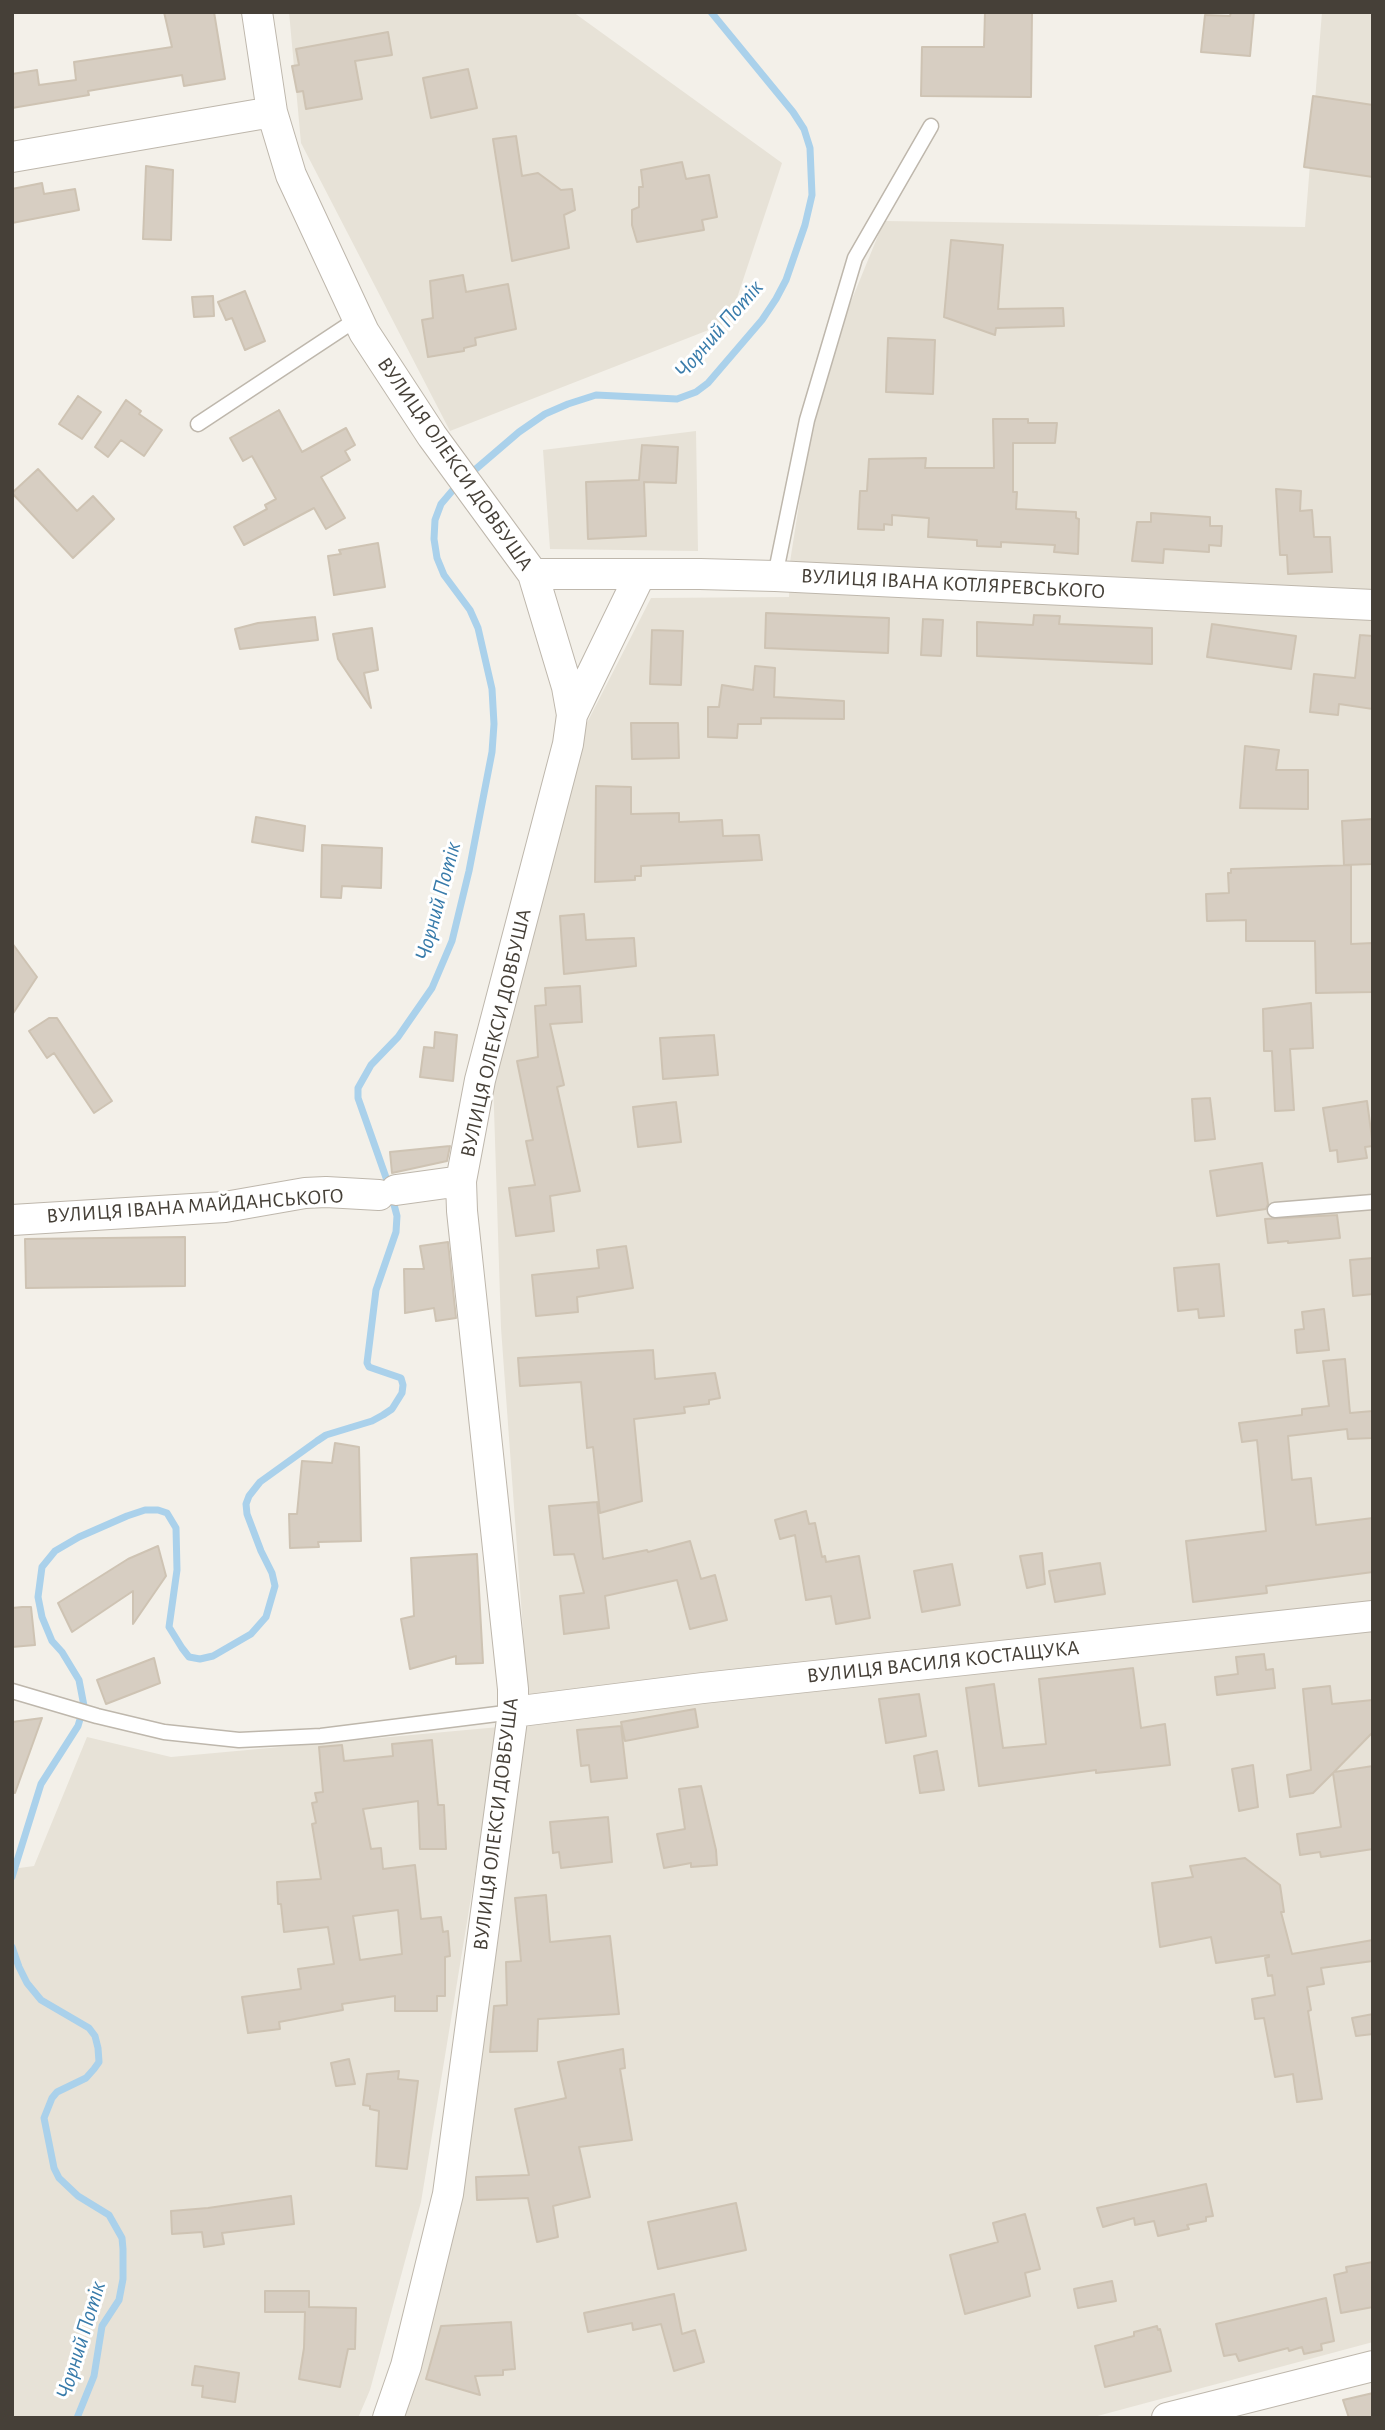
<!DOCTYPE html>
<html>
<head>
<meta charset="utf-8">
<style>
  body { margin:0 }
  #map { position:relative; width:1385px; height:2430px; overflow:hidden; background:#f3f0e9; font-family:"Alegreya Sans",sans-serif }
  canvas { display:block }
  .frame { position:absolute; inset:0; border:14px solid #464038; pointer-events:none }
</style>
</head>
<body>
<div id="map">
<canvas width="1385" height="2430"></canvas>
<div class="frame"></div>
</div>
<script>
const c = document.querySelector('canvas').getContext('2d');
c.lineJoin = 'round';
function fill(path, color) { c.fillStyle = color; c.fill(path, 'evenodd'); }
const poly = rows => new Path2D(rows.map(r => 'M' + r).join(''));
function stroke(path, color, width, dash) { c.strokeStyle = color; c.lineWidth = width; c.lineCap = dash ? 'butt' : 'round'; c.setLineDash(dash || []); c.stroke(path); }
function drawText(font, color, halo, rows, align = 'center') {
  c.font = font + ' "Alegreya Sans",sans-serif'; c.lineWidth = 6; c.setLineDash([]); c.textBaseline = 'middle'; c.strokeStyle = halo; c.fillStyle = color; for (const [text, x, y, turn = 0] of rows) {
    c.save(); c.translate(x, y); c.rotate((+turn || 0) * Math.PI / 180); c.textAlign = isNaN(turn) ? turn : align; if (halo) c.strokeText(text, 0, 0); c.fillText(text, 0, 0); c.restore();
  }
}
const residential = poly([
  [289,12,573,12,782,163,729,322,450,431,301,143],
  [1322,12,1373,12,1373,2342,1090,2418,395,2418,527,1685,501,1328,493,1078,571,754,651,598,789,597,790,562,818,382,884,221,1305,227],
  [696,431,698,551,550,549,543,450],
  [499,1727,421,2202,370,2390,358,2418,12,2418,12,1869,34,1866,87,1737,171,1757]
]);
const stream = poly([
  [470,474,519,432,545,414,568,404,596,395,677,399,696,392,708,383,762,320,776,299,786,280,805,225,812,195,810,148,804,129,793,112,711,12],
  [389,1186,358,1098,358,1088,371,1065,398,1037,432,988,452,941,469,871,492,752,494,724,492,689,478,628,470,610,444,575,437,558,434,539,435,520,441,504,458,484],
  [12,1877,41,1784,78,1726,84,1706,79,1680,62,1652,52,1641,42,1617,38,1597,42,1567,55,1551,79,1537,127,1516,145,1510,158,1510,167,1513,176,1528,177,1570,169,1627,182,1648,189,1657,200,1659,213,1656,251,1634,266,1617,275,1586,272,1573,261,1551,247,1514,246,1504,249,1496,260,1482,317,1441,326,1435,372,1421,383,1415,392,1409,402,1393,403,1385,401,1378,369,1367,367,1363,376,1290,396,1232,397,1216,392,1197],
  [12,1947,19,1967,27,1983,41,2000,89,2028,95,2036,98,2048,99,2062,94,2069,86,2078,57,2092,52,2098,44,2118,54,2168,59,2178,78,2196,109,2215,122,2238,123,2249,123,2279,119,2300,102,2326,94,2376,77,2418]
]);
const building = poly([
  [164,12,214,12,225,79,184,86,182,75,88,91,89,95,12,108,12,74,37,70,39,85,76,80,74,62,172,47,164,12],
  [985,12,1032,12,1031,97,921,96,922,47,984,47,985,12],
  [1231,12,1254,12,1250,56,1201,52,1205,15,1230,16,1231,12],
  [388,32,392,55,355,61,362,99,306,109,303,91,297,92,292,66,299,65,296,49,388,32],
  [468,69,477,108,431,118,423,78,468,69],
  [1313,96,1373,105,1373,177,1304,167,1313,96],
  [516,136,522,176,538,173,561,190,572,189,575,210,564,215,569,248,512,261,493,139,516,136],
  [682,162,686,179,709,175,717,217,702,220,704,230,637,242,632,225,632,210,639,207,639,187,643,187,641,170,682,162],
  [146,166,173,170,171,240,143,239,146,166],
  [42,183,44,194,75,189,79,210,12,223,12,189,42,183],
  [951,240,1003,245,998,309,1063,308,1064,326,996,328,995,335,944,317,951,240],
  [463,275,466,292,508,284,516,329,475,338,476,345,464,348,464,351,428,357,422,320,433,318,430,281,463,275],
  [245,291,265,341,245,350,232,318,226,320,218,302,245,291],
  [213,296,214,316,194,317,192,297,213,296],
  [888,338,935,340,933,394,886,392,888,338],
  [78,396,101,412,82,439,59,424,78,396],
  [126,400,141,411,139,414,162,430,144,456,121,440,108,457,95,447,126,400],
  [279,410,302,452,346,428,355,445,345,451,350,460,321,477,345,518,326,529,314,508,244,545,234,527,267,509,265,505,276,499,252,456,243,461,230,438,279,410],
  [993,419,1028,419,1028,423,1057,423,1055,443,1013,443,1013,492,1017,492,1016,509,1076,512,1076,518,1079,519,1078,554,1054,552,1055,545,1001,542,1001,547,977,546,977,540,928,537,929,518,892,515,892,525,884,524,884,530,858,529,860,491,867,491,869,459,926,458,925,468,994,468,993,419],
  [642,445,678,447,676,483,644,482,646,536,588,539,586,482,639,480,642,445],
  [38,469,77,511,93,496,114,519,73,558,12,493,38,469],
  [1276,489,1301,491,1300,511,1312,510,1314,537,1330,537,1332,572,1288,574,1287,555,1280,555,1276,489],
  [1151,513,1210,517,1210,526,1222,526,1221,546,1209,545,1209,552,1164,549,1163,563,1132,561,1137,522,1151,522,1151,513],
  [378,543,385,587,334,595,328,556,341,554,339,550,378,543],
  [766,613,889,618,888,653,765,648,766,613],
  [1034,615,1060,616,1059,624,1152,628,1152,664,977,656,977,622,1033,625,1034,615],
  [315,617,318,640,240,649,235,629,258,623,315,617],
  [923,619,943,620,941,656,921,655,923,619],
  [1212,624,1296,636,1291,669,1207,657,1212,624],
  [372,628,378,670,364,673,371,708,338,659,333,634,372,628],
  [652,630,683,631,681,685,650,684,652,630],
  [1360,635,1373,636,1373,709,1339,704,1338,715,1310,712,1314,674,1355,678,1360,635],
  [755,666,775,668,774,697,844,701,844,719,761,718,761,724,738,724,737,738,708,737,708,707,719,707,722,685,753,690,755,666],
  [631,723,678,723,679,758,632,759,631,723],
  [1245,746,1279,750,1276,770,1308,770,1308,809,1240,808,1245,746],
  [596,786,631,787,631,814,679,813,679,822,722,820,723,836,759,835,762,860,641,866,641,876,635,876,635,880,595,882,596,786],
  [256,817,305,826,303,851,252,842,256,817],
  [1373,819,1373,864,1344,865,1342,821,1373,819],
  [322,845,382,848,381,888,342,886,341,898,321,897,322,845],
  [1351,865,1351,944,1373,943,1373,992,1316,993,1315,941,1246,941,1246,920,1207,921,1206,894,1229,893,1228,873,1231,873,1231,869,1351,865],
  [584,914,586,940,634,938,636,966,564,974,560,916,584,914],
  [12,943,37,977,12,1015,12,943],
  [580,986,582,1022,550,1024,564,1085,557,1087,580,1191,550,1196,554,1231,516,1236,509,1188,535,1185,526,1141,533,1140,517,1061,538,1057,535,1006,546,1005,545,988,580,986],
  [1311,1003,1313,1048,1290,1049,1294,1110,1275,1111,1272,1051,1264,1051,1263,1009,1311,1003],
  [49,1018,57,1018,112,1101,94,1113,54,1053,47,1058,29,1031,49,1018],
  [435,1032,457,1035,453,1081,420,1077,424,1047,434,1048,435,1032],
  [714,1035,718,1075,663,1079,660,1038,714,1035],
  [1210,1098,1215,1139,1195,1141,1192,1099,1210,1098],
  [1367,1101,1373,1146,1365,1147,1367,1158,1338,1162,1337,1150,1330,1151,1323,1108,1367,1101],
  [676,1102,681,1142,638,1147,633,1107,676,1102],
  [450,1146,447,1161,392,1173,390,1152,450,1146],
  [1262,1163,1268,1204,1266,1209,1217,1216,1210,1171,1262,1163],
  [1337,1215,1340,1238,1288,1243,1288,1241,1268,1243,1265,1219,1337,1215],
  [185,1237,185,1286,26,1288,25,1239,185,1237],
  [448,1242,456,1318,436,1321,434,1308,405,1313,404,1269,424,1269,420,1246,448,1242],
  [626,1246,633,1288,577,1297,578,1312,536,1316,532,1275,599,1268,597,1250,626,1246],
  [1373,1258,1373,1294,1353,1296,1350,1260,1373,1258],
  [1219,1264,1224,1316,1199,1318,1198,1309,1178,1311,1174,1268,1219,1264],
  [1324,1309,1329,1350,1297,1353,1295,1330,1304,1329,1302,1312,1324,1309],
  [653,1350,655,1379,715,1373,720,1398,709,1400,709,1404,684,1407,685,1413,634,1419,642,1501,600,1513,593,1447,587,1448,581,1382,520,1386,518,1358,653,1350],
  [1345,1359,1350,1413,1373,1411,1373,1438,1348,1439,1347,1429,1288,1436,1292,1480,1311,1478,1316,1525,1373,1518,1373,1572,1266,1586,1267,1593,1193,1602,1186,1541,1266,1531,1257,1440,1242,1442,1239,1423,1302,1415,1302,1409,1329,1406,1323,1361,1345,1359],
  [335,1443,359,1447,361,1541,318,1542,319,1547,290,1548,289,1514,297,1514,302,1461,332,1463,335,1443],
  [597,1502,603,1559,647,1550,648,1552,690,1541,701,1579,715,1575,727,1620,690,1629,677,1580,605,1596,609,1628,564,1634,560,1596,584,1593,574,1554,554,1555,549,1506,597,1502],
  [806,1511,809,1524,815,1523,822,1557,825,1556,826,1562,859,1556,870,1618,836,1624,831,1596,806,1600,795,1535,780,1539,775,1520,806,1511],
  [158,1546,166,1576,133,1624,133,1591,72,1632,58,1603,128,1559,158,1546],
  [1042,1553,1045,1584,1027,1588,1020,1556,1042,1553],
  [477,1554,483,1663,456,1664,456,1656,410,1669,401,1619,414,1616,411,1558,477,1554],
  [1100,1563,1105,1594,1055,1602,1049,1571,1100,1563],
  [952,1564,960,1605,922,1612,914,1571,952,1564],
  [22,1607,31,1607,35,1645,12,1647,12,1608,22,1607],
  [1264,1654,1266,1670,1273,1669,1275,1688,1217,1695,1215,1677,1238,1674,1236,1657,1264,1654],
  [154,1658,160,1683,106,1704,97,1680,154,1658],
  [1133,1668,1141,1728,1165,1724,1170,1765,1096,1773,1096,1770,979,1786,966,1688,994,1684,1003,1748,1046,1744,1039,1679,1133,1668],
  [1330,1686,1332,1704,1373,1700,1373,1732,1334,1772,1373,1766,1373,1849,1321,1857,1320,1852,1300,1855,1297,1834,1341,1827,1333,1773,1313,1793,1290,1797,1287,1775,1311,1770,1303,1689,1330,1686],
  [919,1694,926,1736,886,1743,879,1699,919,1694],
  [695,1709,698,1727,625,1741,621,1722,695,1709],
  [42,1718,15,1793,12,1792,12,1722,42,1718],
  [621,1726,627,1778,591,1782,589,1765,581,1766,577,1730,621,1726],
  [432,1740,438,1805,444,1805,446,1849,420,1849,418,1801,363,1809,371,1849,381,1848,383,1869,415,1865,421,1919,441,1917,443,1932,448,1931,450,1956,445,1957,445,1996,437,1996,437,2011,395,2011,395,1996,342,2004,343,2010,279,2022,280,2029,248,2033,242,1997,301,1989,298,1969,334,1964,328,1927,284,1932,281,1904,278,1904,277,1882,321,1879,312,1824,316,1823,312,1803,317,1802,315,1793,323,1792,319,1747,342,1745,344,1761,393,1756,392,1744,432,1740],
  [398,1910,402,1954,360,1960,353,1916,398,1910],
  [937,1751,944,1790,920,1793,914,1756,937,1751],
  [1253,1765,1258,1807,1239,1811,1232,1769,1253,1765],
  [701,1786,716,1850,717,1865,691,1867,691,1863,664,1868,657,1834,685,1829,679,1789,701,1786],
  [608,1817,612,1862,561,1868,559,1852,553,1853,550,1822,608,1817],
  [1245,1858,1280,1885,1284,1912,1281,1912,1292,1954,1373,1940,1373,1961,1321,1968,1324,1984,1307,1987,1311,2010,1308,2011,1322,2099,1297,2102,1293,2074,1275,2077,1264,2018,1255,2019,1252,1999,1275,1995,1272,1975,1268,1976,1265,1958,1269,1957,1269,1955,1216,1963,1211,1937,1160,1947,1152,1883,1193,1877,1190,1866,1245,1858],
  [546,1895,550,1942,610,1936,619,2014,538,2019,537,2051,490,2052,494,2006,507,2005,506,1962,521,1961,515,1898,546,1895],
  [1373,2014,1373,2034,1356,2036,1352,2018,1373,2014],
  [623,2049,625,2068,620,2069,632,2140,579,2147,590,2197,553,2206,558,2237,537,2242,528,2198,477,2200,476,2177,529,2175,515,2109,566,2098,558,2062,623,2049],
  [349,2059,355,2084,336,2086,331,2063,349,2059],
  [399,2071,398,2079,418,2081,407,2169,376,2166,379,2111,370,2109,370,2106,363,2105,367,2074,399,2071],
  [1206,2184,1213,2216,1206,2217,1206,2221,1187,2225,1189,2229,1158,2236,1154,2221,1135,2225,1134,2218,1103,2227,1097,2208,1206,2184],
  [291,2196,294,2224,222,2233,224,2244,204,2247,202,2232,172,2234,171,2211,208,2208,291,2196],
  [736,2203,746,2250,658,2269,648,2222,736,2203],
  [1025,2214,1040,2269,1025,2273,1030,2296,965,2314,950,2255,998,2242,993,2223,1025,2214],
  [1373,2262,1373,2307,1341,2313,1334,2275,1347,2272,1346,2267,1373,2262],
  [1112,2281,1116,2301,1078,2308,1074,2289,1112,2281],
  [265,2291,309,2291,309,2307,356,2308,355,2349,348,2349,340,2387,299,2379,304,2348,305,2312,265,2312,265,2291],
  [674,2294,682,2334,695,2330,704,2362,674,2371,661,2324,633,2330,632,2323,588,2332,584,2313,674,2294],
  [1326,2298,1334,2341,1321,2344,1322,2350,1304,2354,1302,2347,1289,2351,1288,2348,1239,2361,1236,2354,1224,2356,1216,2324,1326,2298],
  [511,2322,515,2369,503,2370,503,2375,475,2376,480,2395,426,2379,441,2326,511,2322],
  [1157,2326,1158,2330,1160,2329,1171,2371,1105,2387,1095,2346,1134,2336,1134,2332,1157,2326],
  [195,2366,239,2373,235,2402,202,2397,203,2386,192,2385,195,2366],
  [1373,2393,1373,2418,1349,2418,1343,2400,1373,2393]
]);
const service = poly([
  [198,424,357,319],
  [775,576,807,420,855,258,931,126],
  [1275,1210,1373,1202],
  [12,1691,97,1716,164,1732,239,1740,321,1736,513,1712]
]);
const minor = poly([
  [257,12,272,112,291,175,364,332,432,436,533,574,567,687,572,715,568,744,480,1080,461,1181,462,1211,513,1689,513,1712,448,2194,406,2366,388,2418],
  [12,157,272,112],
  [533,574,700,574,775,576,1373,605],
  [572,715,640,575],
  [396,1190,461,1181],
  [12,1220,225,1207,305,1193,326,1192,379,1195],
  [513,1712,703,1688,1373,1616],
  [1167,2418,1373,2366]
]);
const streetNames = [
  ["ВУЛИЦЯ ОЛЕКСИ ДОВБУША",455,464,55],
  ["ВУЛИЦЯ ІВАНА КОТЛЯРЕВСЬКОГО",953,584,3],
  ["ВУЛИЦЯ ОЛЕКСИ ДОВБУША",496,1033,-77],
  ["ВУЛИЦЯ ІВАНА МАЙДАНСЬКОГО",195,1206,-4],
  ["ВУЛИЦЯ ВАСИЛЯ КОСТАЩУКА",943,1662,-6],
  ["ВУЛИЦЯ ОЛЕКСИ ДОВБУША",496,1824,-83]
];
const waterNames = [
  ["Чорний Потік",719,329,-49],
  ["Чорний Потік",438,901,-75],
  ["Чорний Потік",81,2340,-73]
];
fill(residential, '#e7e2d7');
stroke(stream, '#aad1eb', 7);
fill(building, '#d7cec2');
stroke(building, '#cec3b3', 2);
stroke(service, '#beb7ac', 17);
stroke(minor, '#beb7ac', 32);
stroke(service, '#fff', 14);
stroke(minor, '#fff', 30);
drawText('21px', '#464038', '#fff', streetNames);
drawText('italic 23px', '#387baa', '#fff', waterNames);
</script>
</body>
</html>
